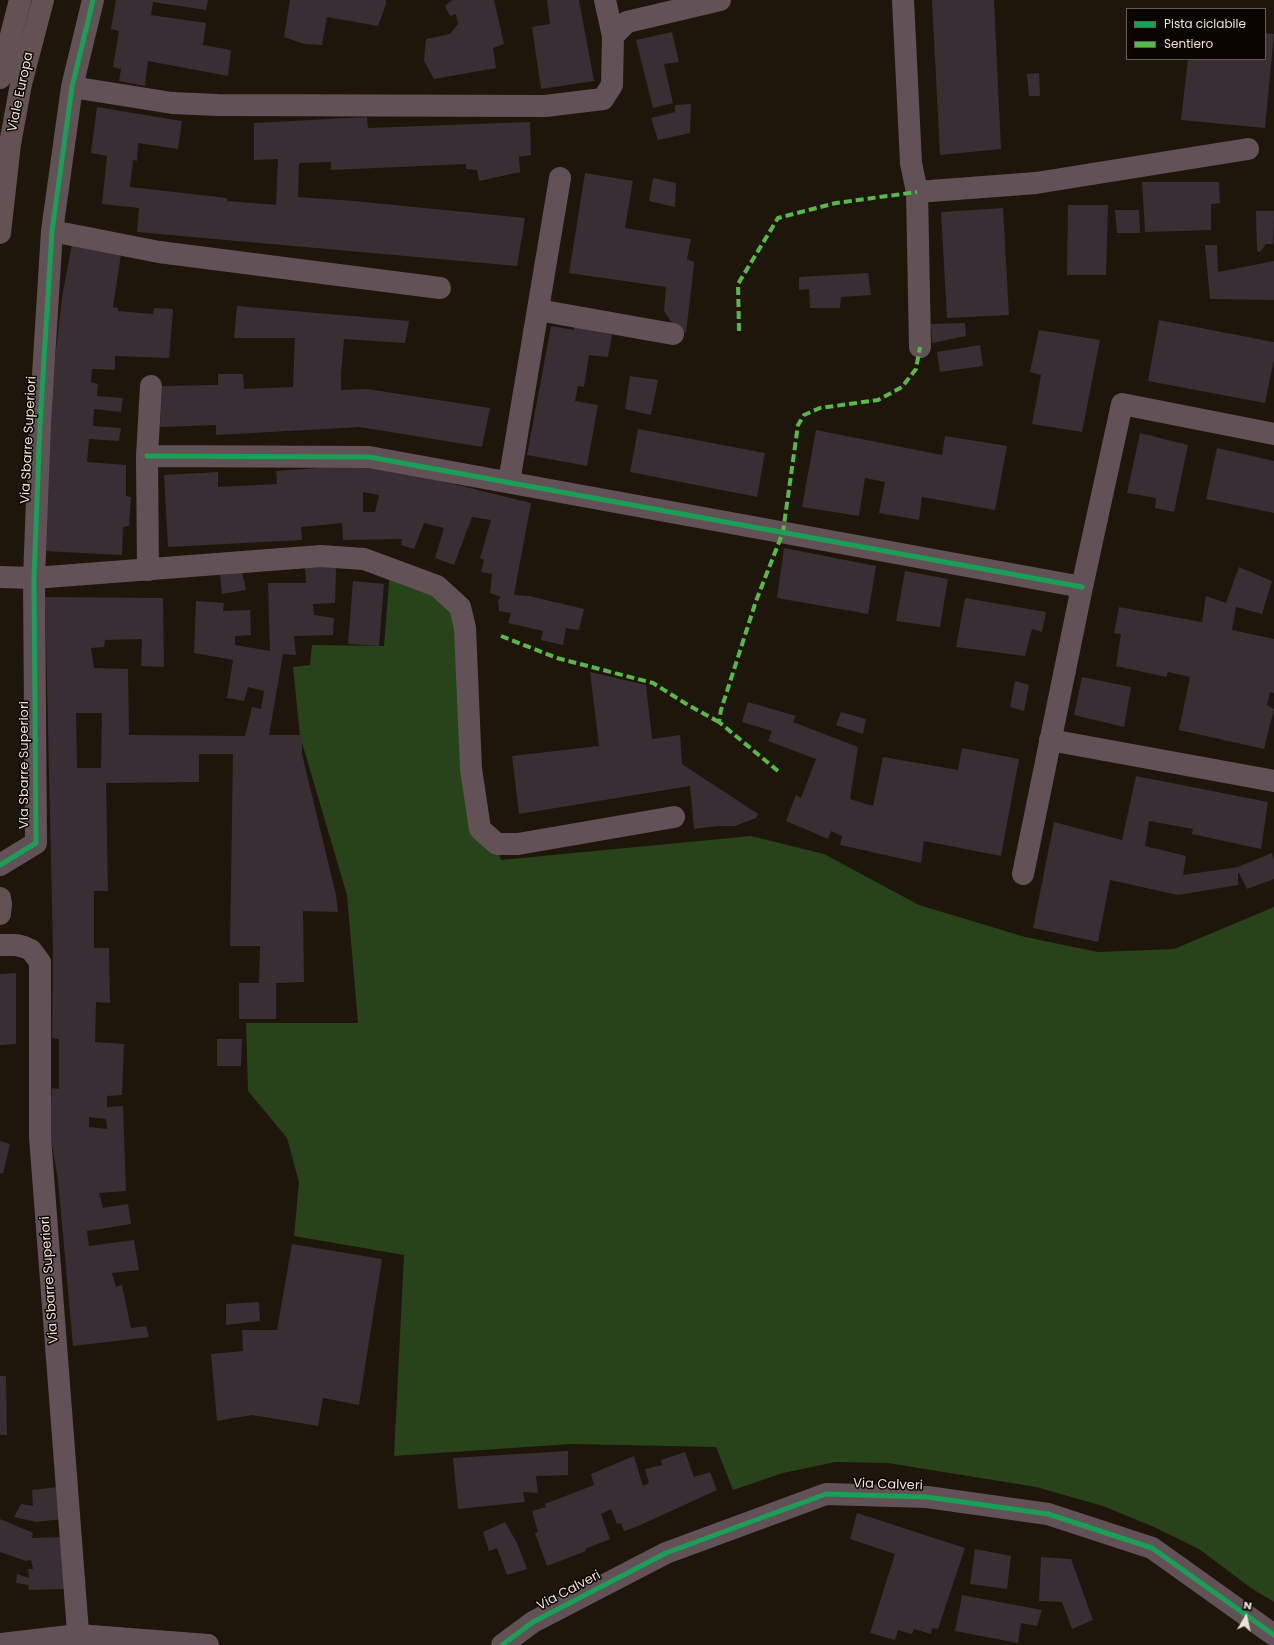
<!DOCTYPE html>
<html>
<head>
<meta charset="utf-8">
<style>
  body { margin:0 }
  #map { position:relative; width:1274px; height:1645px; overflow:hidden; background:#1e160a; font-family:Poppins,sans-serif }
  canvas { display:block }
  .legend { position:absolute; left:1126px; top:8px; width:140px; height:52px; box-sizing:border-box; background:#0a0501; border:1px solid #645e55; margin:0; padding:5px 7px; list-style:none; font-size:12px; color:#ece3d4 }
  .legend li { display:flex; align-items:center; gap:8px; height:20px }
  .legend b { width:20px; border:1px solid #645e55 }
  .north { position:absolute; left:1226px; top:1597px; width:40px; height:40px; -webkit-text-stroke:3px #0a0501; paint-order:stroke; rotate:9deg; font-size:11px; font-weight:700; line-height:16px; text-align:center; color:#ece3d4 }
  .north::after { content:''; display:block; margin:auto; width:14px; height:18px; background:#ece3d4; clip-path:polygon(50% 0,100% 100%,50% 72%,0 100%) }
</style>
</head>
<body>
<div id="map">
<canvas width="1274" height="1645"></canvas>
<ul class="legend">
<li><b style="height:5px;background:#1a9f57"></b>Pista ciclabile</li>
<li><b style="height:5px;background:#58b947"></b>Sentiero</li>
</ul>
<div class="north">N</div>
</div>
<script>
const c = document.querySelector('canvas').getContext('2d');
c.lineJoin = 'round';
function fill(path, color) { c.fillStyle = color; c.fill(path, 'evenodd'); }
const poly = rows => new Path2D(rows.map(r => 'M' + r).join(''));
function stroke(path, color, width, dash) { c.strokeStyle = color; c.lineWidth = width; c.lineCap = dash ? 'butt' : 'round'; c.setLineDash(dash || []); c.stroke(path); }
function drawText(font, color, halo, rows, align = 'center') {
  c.font = font + ' Poppins,sans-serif'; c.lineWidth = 3; c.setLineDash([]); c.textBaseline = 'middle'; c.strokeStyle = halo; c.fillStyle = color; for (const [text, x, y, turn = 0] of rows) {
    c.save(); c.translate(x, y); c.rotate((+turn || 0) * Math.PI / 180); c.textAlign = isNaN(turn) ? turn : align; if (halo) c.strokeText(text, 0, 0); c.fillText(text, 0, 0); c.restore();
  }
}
const green = poly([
  [390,569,460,607,471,769,501,860,751,836,824,854,919,905,1025,937,1098,952,1174,949,1274,907,1274,1602,1251,1588,1199,1549,1154,1527,1103,1506,1036,1487,888,1463,835,1462,783,1473,733,1490,716,1447,571,1444,394,1456,404,1255,294,1236,299,1182,287,1138,248,1091,246,1023,358,1023,347,895,300,736,293,667,310,665,312,645,384,646]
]);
const building = poly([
  [116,0,208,0,206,10,153,2,151,15,206,23,203,45,231,50,228,76,148,61,145,86,119,81,121,69,113,67,119,31,111,29],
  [290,0,386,0,386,4,378,26,327,17,322,45,304,44,284,37],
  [452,0,494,0,504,44,493,48,496,68,434,79,424,61,426,39,450,34,458,24,456,14,450,16,445,6],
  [547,0,579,0,594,81,541,89,532,27,550,24],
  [932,0,994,0,1001,149,940,155],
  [672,32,679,62,664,64,673,103,653,108,636,40],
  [1265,33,1274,34,1265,128,1181,120,1188,59,1265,59],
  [1039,73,1040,96,1029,96,1027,74],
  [691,104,690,133,658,140,651,118,675,112,675,105],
  [97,107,182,121,178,149,138,143,137,161,133,160,130,187,227,198,227,201,276,205,278,159,254,160,254,123,367,117,368,128,530,122,531,155,519,157,520,172,479,181,477,170,466,169,466,164,331,170,331,162,299,163,298,197,354,201,525,218,517,266,137,232,139,208,102,204,107,156,91,153],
  [585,173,633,181,625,228,691,239,687,259,694,262,694,265,686,333,682,331,672,323,664,311,666,287,569,273],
  [653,178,676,183,675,207,649,201],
  [1142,182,1219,182,1220,203,1211,204,1211,230,1145,232],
  [1068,205,1108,205,1106,275,1067,275],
  [1003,208,1009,315,947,318,941,212],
  [1115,210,1139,210,1140,233,1117,233],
  [1256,211,1274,211,1273,244,1266,244,1260,252,1257,251],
  [72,244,121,254,113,307,118,308,118,311,153,314,154,308,173,309,169,358,115,356,115,370,92,369,91,382,98,384,97,396,123,398,121,412,94,409,93,426,121,428,119,441,89,439,87,462,126,465,126,496,131,497,129,526,123,527,122,555,43,551,52,393,56,350,62,297],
  [1205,245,1217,245,1218,272,1274,261,1274,300,1210,299],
  [868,273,871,295,841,297,840,308,810,308,809,289,799,290,799,277],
  [237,306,409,321,405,343,344,339,341,374,341,390,367,389,490,408,482,447,360,427,216,435,216,425,160,427,162,386,218,385,218,374,243,374,244,389,293,387,295,338,234,338],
  [1159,320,1274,342,1274,359,1265,403,1148,381],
  [965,323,966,336,932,343,931,324],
  [574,325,612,335,608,357,589,355,584,387,578,386,575,401,598,405,587,466,527,455,551,326,574,330],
  [1039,330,1100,340,1082,432,1032,424,1041,375,1030,372],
  [980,345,983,366,940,372,937,352],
  [630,376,658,380,651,415,625,409],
  [638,429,765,453,757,497,630,472],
  [816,430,942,455,945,436,1007,446,995,510,922,497,919,520,879,513,885,482,865,478,859,516,802,507],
  [1140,433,1188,445,1174,512,1155,508,1156,498,1127,493],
  [1217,448,1274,461,1274,513,1206,499],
  [361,465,425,477,531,503,514,595,529,596,584,609,579,630,566,628,563,645,541,640,543,631,508,623,511,613,499,611,498,600,501,597,490,593,492,574,481,572,484,560,480,558,491,520,472,517,454,565,435,558,444,528,424,523,414,549,401,545,402,539,343,540,342,523,301,527,302,540,168,547,164,475,218,472,218,487,277,484,276,471],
  [363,492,379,495,375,512,363,512],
  [784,548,876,566,868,614,777,598],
  [305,567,336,567,335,603,313,604,314,615,334,618,333,635,294,636,296,655,283,654,269,735,302,735,302,754,336,895,338,912,303,911,304,982,276,983,276,1019,239,1019,239,983,259,983,260,946,230,946,233,754,199,754,199,782,106,783,108,891,94,891,94,948,109,948,110,1003,96,1002,95,1042,124,1044,122,1095,107,1096,107,1107,123,1106,126,1191,99,1193,103,1208,128,1204,131,1224,87,1231,89,1246,134,1240,139,1270,112,1273,116,1287,122,1285,131,1328,146,1326,149,1337,73,1346,58,1180,49,1127,52,1088,59,1089,59,1039,52,1038,53,948,45,597,163,598,164,667,141,666,142,639,105,640,104,647,91,648,94,668,128,669,129,735,245,736,252,707,261,709,264,691,248,687,244,701,227,698,233,660,194,653,196,601,224,603,223,611,250,610,251,635,235,636,235,645,270,651,268,583,306,583],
  [76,713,102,713,101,768,77,768],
  [89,1117,106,1119,107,1129,89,1127],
  [1239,567,1272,581,1262,614,1236,607,1232,630,1274,639,1274,693,1270,692,1267,705,1274,709,1264,749,1179,730,1190,677,1168,672,1166,677,1116,666,1121,634,1114,633,1119,607,1202,622,1206,596,1226,603],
  [905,571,948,579,940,627,896,621],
  [242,572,246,590,222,594,220,575],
  [353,581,384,584,379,646,348,644],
  [965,598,1046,612,1042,632,1032,629,1025,656,956,647],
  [590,672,646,685,652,739,680,735,682,764,758,814,756,818,735,826,718,826,694,829,690,786,519,814,512,756,599,746],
  [1082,677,1131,687,1124,727,1074,715],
  [1015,681,1029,685,1024,711,1010,707],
  [748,702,796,716,793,722,858,747,850,799,873,806,883,757,958,770,962,748,1019,759,1001,856,924,841,921,863,840,845,842,836,831,831,828,839,786,821,796,795,801,798,816,759,768,741,772,731,742,722],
  [841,712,866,719,863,734,836,725],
  [1136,776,1268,802,1261,849,1192,834,1193,829,1149,821,1145,846,1186,856,1183,875,1238,867,1272,853,1274,860,1274,879,1247,889,1239,873,1238,873,1238,885,1178,895,1110,880,1098,942,1033,928,1054,822,1122,840],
  [16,973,16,1044,0,1045,0,974],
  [217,1039,242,1039,241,1066,217,1066],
  [0,1141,10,1144,3,1174,0,1173],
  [292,1244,382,1259,359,1405,323,1398,318,1426,252,1415,217,1421,211,1354,243,1351,242,1330,277,1330],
  [259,1302,260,1321,226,1325,226,1304],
  [0,1376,6,1376,7,1435,0,1435],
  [568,1451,568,1475,536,1476,538,1493,523,1492,525,1502,458,1509,453,1458],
  [685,1452,694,1477,710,1472,717,1490,636,1527,624,1531,621,1523,617,1524,611,1509,601,1514,610,1539,585,1549,586,1551,547,1566,535,1533,538,1532,532,1511,546,1507,545,1504,594,1485,591,1474,634,1456,643,1486,649,1483,645,1469,662,1465,661,1460],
  [59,1487,62,1519,36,1522,14,1517,21,1504,33,1506,32,1490],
  [857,1513,965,1548,938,1629,932,1628,931,1634,914,1629,912,1634,898,1630,895,1640,870,1633,895,1554,850,1539],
  [0,1519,33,1533,32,1538,64,1537,65,1589,29,1590,28,1585,16,1583,17,1574,29,1578,28,1569,33,1569,31,1560,26,1561,0,1552],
  [505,1522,517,1543,527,1569,507,1575,497,1548,489,1551,483,1532],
  [975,1549,1011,1556,1007,1589,970,1584],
  [1041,1557,1071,1559,1093,1620,1072,1629,1062,1602,1039,1601],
  [962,1595,1042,1610,1037,1626,1021,1623,1018,1643,955,1631]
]);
const minor = poly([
  [605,0,613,36],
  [903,0,911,163,917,192,1036,183,1248,149],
  [72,87,172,103,218,105,545,106,603,99,612,85,613,36,627,22,720,0],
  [917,192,920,347],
  [52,231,159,252,440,288],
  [538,310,673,334],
  [147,456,369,457,1082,587],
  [509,482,560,178],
  [148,570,147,456,151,386],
  [0,577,34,578,321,556,364,559,437,586,460,607,465,628,471,769,480,829,497,844,518,844,674,817],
  [1050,740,1274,781],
  [0,865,36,843,34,578,40,423,52,231,72,87,93,0],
  [1023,874,1082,587,1122,404,1274,434],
  [0,945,16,945,24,947,31,950,40,962,40,1137,79,1645],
  [0,1644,78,1635,208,1645],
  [502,1645,533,1622,666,1553,826,1494,927,1497,1048,1514,1152,1548,1274,1635]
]);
const major = poly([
  [0,78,20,0],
  [0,233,10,144,21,84,43,0],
  [0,898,1,904,0,914]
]);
const quiet = poly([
  [739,331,738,284,778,218,836,203,917,192],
  [501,636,557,658,653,683,688,705,719,722],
  [778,771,719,722,721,710,756,601,783,532,798,425,804,415,820,408,878,400,902,387,916,369,920,347]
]);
const cycleway = poly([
  [147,456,369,457,1082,587],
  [0,865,36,843,34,578,40,423,52,231,72,87,93,0],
  [502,1645,533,1622,666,1553,826,1494,927,1497,1048,1514,1152,1548,1274,1635]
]);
const streetNames = [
  ["Viale Europa",21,92,-78],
  ["Via Sbarre Superiori",29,440,-87],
  ["Via Sbarre Superiori",25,765,-90],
  ["Via Sbarre Superiori",50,1280,-94],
  ["Via Calveri",888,1485,2],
  ["Via Calveri",569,1591,-28]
];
fill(green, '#28421a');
fill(building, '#392e34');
stroke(minor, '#625257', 22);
stroke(major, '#645154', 22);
stroke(quiet, '#58b947', 4, [8, 4]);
stroke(cycleway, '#1a9f57', 5);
drawText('13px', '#ece3d4', '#0a0501', streetNames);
</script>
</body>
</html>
